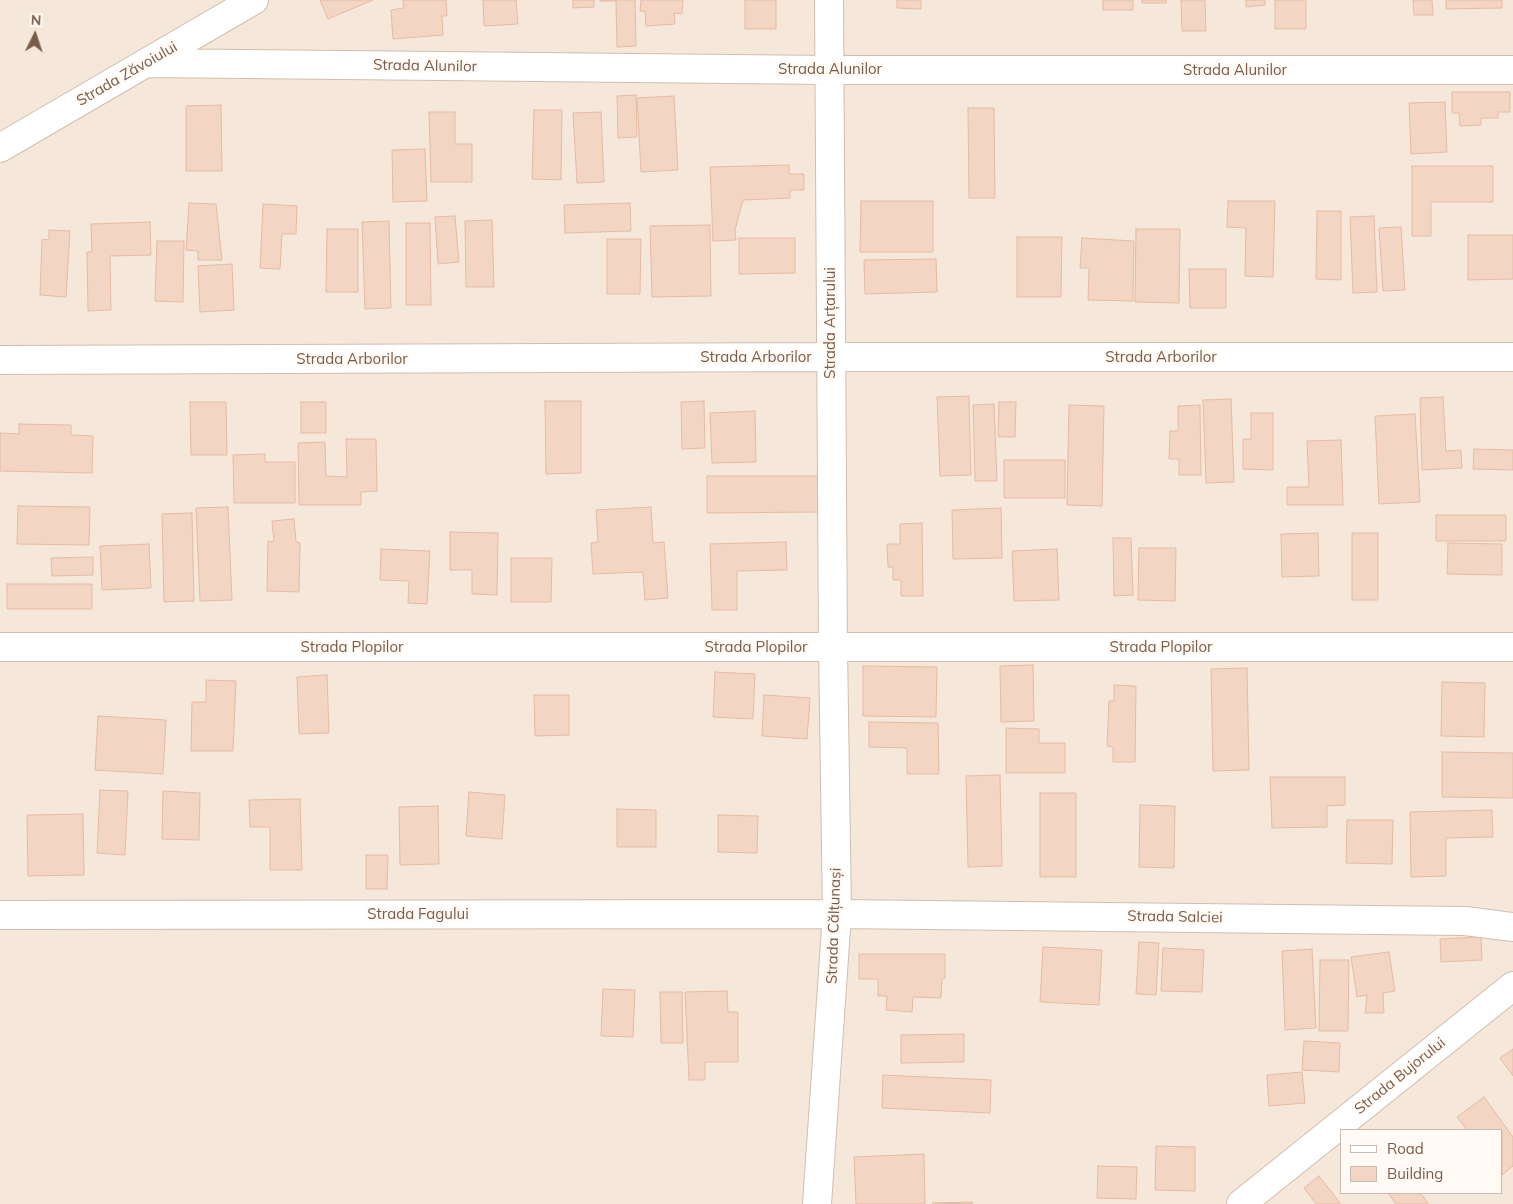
<!DOCTYPE html>
<html>
<head>
<meta charset="utf-8">
<style>
  body { margin:0 }
  #map { position:relative; width:1513px; height:1204px; overflow:hidden; background:#fdf6ec; font-family:Mulish,sans-serif }
  canvas { display:block }
  .legend { position:absolute; left:1340px; top:1129px; width:162px; height:65px; box-sizing:border-box; background:#fffaf3; border:1px solid #cabbb1; margin:0; padding:6px 9px; list-style:none; font-size:15px; color:#7a5c4d }
  .legend li { display:flex; align-items:center; gap:10px; height:25px }
  .legend b { width:25px; border:1px solid #cabbb1 }
  .north { position:absolute; left:10px; top:10px; width:50px; height:50px; -webkit-text-stroke:4px #fffaf3; paint-order:stroke; rotate:4deg; font-size:14px; font-weight:700; line-height:20px; text-align:center; color:#7a5c4d }
  .north::after { content:''; display:block; margin:auto; width:18px; height:22px; background:#7a5c4d; clip-path:polygon(50% 0,100% 100%,50% 72%,0 100%) }
</style>
</head>
<body>
<div id="map">
<canvas width="1513" height="1204"></canvas>
<ul class="legend">
<li><b style="height:6px;background:#fff"></b>Road</li>
<li><b style="height:14px;background:#f3d5c3"></b>Building</li>
</ul>
<div class="north">N</div>
</div>
<script>
const c = document.querySelector('canvas').getContext('2d');
c.lineJoin = 'round';
function fill(path, color) { c.fillStyle = color; c.fill(path, 'evenodd'); }
const poly = rows => new Path2D(rows.map(r => 'M' + r).join(''));
function stroke(path, color, width, dash) { c.strokeStyle = color; c.lineWidth = width; c.lineCap = dash ? 'butt' : 'round'; c.setLineDash(dash || []); c.stroke(path); }
function drawText(font, color, halo, rows, align = 'center') {
  c.font = font + ' Mulish,sans-serif'; c.lineWidth = 5; c.setLineDash([]); c.textBaseline = 'middle'; c.strokeStyle = halo; c.fillStyle = color; for (const [text, x, y, turn = 0] of rows) {
    c.save(); c.translate(x, y); c.rotate((+turn || 0) * Math.PI / 180); c.textAlign = isNaN(turn) ? turn : align; if (halo) c.strokeText(text, 0, 0); c.fillText(text, 0, 0); c.restore();
  }
}
const residential = poly([
  [0,0,1513,0,1513,1204,0,1204],
  [1342,1130,1502,1130,1502,1193,1342,1193]
]);
const building = poly([
  [320,0,373,0,328,19,320,0],
  [403,0,446,0,447,16,442,16,443,35,393,39,391,10,404,8,403,0],
  [483,0,516,0,518,24,484,26,483,0],
  [573,0,594,0,594,7,573,8,573,0],
  [600,0,635,0,636,46,617,47,616,1,600,1,600,0],
  [641,0,683,0,682,14,674,13,675,24,646,26,645,11,640,11,641,0],
  [745,0,776,0,776,29,745,29,745,0],
  [897,0,921,0,921,9,897,8,897,0],
  [1103,0,1133,0,1133,10,1103,10,1103,0],
  [1142,0,1166,0,1166,3,1142,3,1142,0],
  [1181,0,1205,0,1206,31,1182,31,1181,0],
  [1246,0,1265,0,1265,5,1246,7,1246,0],
  [1275,0,1306,0,1306,29,1275,29,1275,0],
  [1413,0,1432,0,1433,15,1414,15,1413,0],
  [1446,0,1502,0,1502,8,1446,9,1446,0],
  [1452,92,1510,92,1510,112,1498,112,1498,118,1481,118,1481,125,1460,126,1459,113,1452,113,1452,92],
  [636,95,637,137,618,138,617,96,636,95],
  [674,96,678,170,641,172,637,98,674,96],
  [1445,102,1447,152,1411,154,1409,103,1445,102],
  [221,105,222,171,186,171,186,106,221,105],
  [968,108,994,108,995,198,969,198,968,108],
  [534,110,562,110,561,180,532,179,534,110],
  [429,112,455,112,455,144,472,144,472,182,431,182,429,112],
  [601,112,604,182,577,183,573,113,601,112],
  [425,149,427,201,393,202,392,150,425,149],
  [789,165,789,174,804,174,804,190,790,190,790,198,743,200,735,230,736,240,713,241,710,167,789,165],
  [1412,166,1493,166,1493,202,1431,202,1431,236,1412,236,1412,166],
  [861,201,933,201,933,252,860,252,861,201],
  [1228,201,1275,201,1273,277,1245,276,1246,228,1227,227,1228,201],
  [189,203,216,204,222,260,198,260,198,251,186,250,189,203],
  [630,203,631,231,565,233,564,205,630,203],
  [263,204,297,206,296,234,282,234,280,269,260,268,263,204],
  [1317,211,1341,211,1341,280,1316,279,1317,211],
  [455,216,459,262,438,264,435,217,455,216],
  [1374,216,1377,292,1353,293,1350,217,1374,216],
  [492,220,494,287,466,287,465,221,492,220],
  [389,221,391,308,365,309,362,222,389,221],
  [150,222,151,255,110,256,111,310,88,311,87,252,92,252,91,224,150,222],
  [406,223,430,223,431,305,406,305,406,223],
  [710,225,711,296,652,297,650,226,710,225],
  [1401,227,1405,290,1383,291,1379,228,1401,227],
  [327,229,358,229,358,292,326,292,327,229],
  [1136,229,1180,229,1179,303,1135,302,1136,229],
  [49,230,70,231,66,297,40,295,42,239,49,240,49,230],
  [1468,235,1513,235,1513,279,1468,280,1468,235],
  [1017,237,1062,237,1061,297,1017,297,1017,237],
  [739,238,795,238,795,273,739,274,739,238],
  [1082,238,1134,241,1133,301,1088,300,1089,268,1080,268,1082,238],
  [607,239,641,239,640,294,607,294,607,239],
  [157,241,184,241,183,302,155,301,157,241],
  [936,259,937,292,865,294,864,260,936,259],
  [232,264,234,310,200,312,198,266,232,264],
  [1189,269,1226,269,1226,308,1190,308,1189,269],
  [969,396,971,475,940,476,937,397,969,396],
  [1443,397,1446,451,1461,450,1462,468,1422,470,1420,398,1443,397],
  [1231,399,1234,482,1206,483,1203,400,1231,399],
  [545,401,581,401,581,473,546,474,545,401],
  [704,401,705,448,682,449,681,402,704,401],
  [190,402,226,402,227,455,191,455,190,402],
  [301,402,326,402,326,433,301,433,301,402],
  [999,402,1016,402,1015,437,998,437,999,402],
  [994,404,997,481,975,481,973,405,994,404],
  [1069,405,1104,406,1102,506,1067,505,1069,405],
  [1200,405,1201,475,1179,475,1179,459,1169,459,1170,431,1178,431,1178,406,1200,405],
  [755,411,756,462,712,463,710,413,755,411],
  [1251,413,1273,413,1273,470,1243,469,1243,439,1251,439,1251,413],
  [1415,414,1420,502,1379,504,1375,416,1415,414],
  [19,424,71,425,71,435,93,436,92,473,0,471,0,433,19,434,19,424],
  [346,439,376,439,377,491,361,492,361,505,299,505,298,443,325,442,326,476,347,477,346,439],
  [1341,440,1343,505,1287,505,1287,487,1309,487,1307,441,1341,440],
  [1474,449,1513,450,1513,470,1473,469,1474,449],
  [265,454,265,462,295,462,295,503,234,503,233,455,265,454],
  [1004,460,1065,460,1065,498,1004,498,1004,460],
  [707,476,819,476,819,512,707,513,707,476],
  [18,506,90,507,89,545,17,544,18,506],
  [228,507,232,600,200,601,196,508,228,507],
  [651,507,653,543,664,542,668,598,645,600,643,572,593,574,591,543,598,542,596,510,651,507],
  [1001,508,1002,558,953,559,952,510,1001,508],
  [192,513,194,601,164,602,162,514,192,513],
  [1436,515,1506,515,1506,541,1436,541,1436,515],
  [294,519,296,542,300,543,299,592,267,591,268,541,274,542,272,521,294,519],
  [922,523,923,596,901,596,901,580,893,580,893,567,888,567,887,544,900,544,900,524,922,523],
  [450,532,498,533,497,595,472,594,472,570,450,570,450,532],
  [1318,533,1319,576,1282,577,1281,534,1318,533],
  [1352,533,1378,533,1378,600,1352,600,1352,533],
  [1113,538,1131,538,1133,595,1114,596,1113,538],
  [786,542,787,570,737,571,737,610,712,610,710,544,786,542],
  [1448,543,1502,544,1502,575,1447,574,1448,543],
  [149,544,151,588,102,590,100,546,149,544],
  [1139,548,1176,548,1175,601,1138,600,1139,548],
  [381,549,430,551,427,604,408,603,409,581,380,580,381,549],
  [1057,549,1059,600,1014,601,1012,551,1057,549],
  [93,557,93,575,52,576,51,558,93,557],
  [511,558,552,558,551,602,511,602,511,558],
  [7,584,92,584,92,609,7,609,7,584],
  [1033,665,1034,721,1001,722,1000,666,1033,665],
  [863,666,937,667,936,717,863,716,863,666],
  [1247,668,1249,770,1213,771,1211,669,1247,668],
  [715,672,755,674,753,719,713,717,715,672],
  [327,675,329,733,299,734,297,677,327,675],
  [206,680,236,681,233,751,191,751,192,702,206,702,206,680],
  [1442,682,1485,683,1484,737,1441,736,1442,682],
  [1114,685,1136,686,1135,762,1113,762,1113,747,1107,746,1109,701,1114,701,1114,685],
  [534,695,569,695,569,735,535,736,534,695],
  [764,695,810,698,807,739,762,736,764,695],
  [98,716,166,720,163,774,95,770,98,716],
  [869,722,938,723,939,774,907,774,907,748,869,747,869,722],
  [1006,728,1039,729,1039,743,1065,743,1065,773,1006,773,1006,728],
  [1442,752,1513,753,1513,798,1442,797,1442,752],
  [1000,775,1002,866,968,867,966,776,1000,775],
  [1270,777,1345,777,1345,805,1327,806,1327,827,1272,828,1270,777],
  [100,790,128,791,125,855,97,853,100,790],
  [163,791,200,793,199,840,162,839,163,791],
  [469,792,505,795,502,839,466,836,469,792],
  [1040,793,1076,793,1076,877,1040,877,1040,793],
  [300,799,302,870,270,870,270,827,250,827,249,800,300,799],
  [1140,805,1175,806,1174,868,1139,867,1140,805],
  [438,806,439,864,400,865,399,807,438,806],
  [617,809,656,810,656,847,617,847,617,809],
  [1492,810,1493,837,1446,838,1446,876,1411,877,1410,812,1492,810],
  [83,814,84,875,28,876,27,815,83,814],
  [718,815,758,816,757,853,718,852,718,815],
  [1347,820,1393,820,1392,864,1346,863,1347,820],
  [366,855,388,855,387,889,366,889,366,855],
  [1481,937,1482,960,1441,962,1440,939,1481,937],
  [1139,942,1159,943,1156,995,1136,994,1139,942],
  [1043,947,1102,950,1099,1005,1040,1002,1043,947],
  [1163,948,1204,950,1202,992,1161,991,1163,948],
  [1312,949,1316,1028,1285,1030,1282,951,1312,949],
  [1389,952,1395,991,1383,993,1384,1013,1365,1013,1367,995,1357,997,1351,957,1389,952],
  [859,954,945,954,945,978,942,979,941,998,913,997,912,1012,886,1010,887,996,878,996,878,979,859,979,859,954],
  [1320,960,1349,960,1348,1031,1319,1031,1320,960],
  [603,989,635,990,633,1037,601,1036,603,989],
  [727,991,728,1012,738,1012,738,1062,705,1062,705,1080,689,1080,685,992,727,991],
  [660,992,682,992,683,1043,661,1043,660,992],
  [964,1034,964,1062,901,1063,901,1035,964,1034],
  [1304,1041,1340,1043,1339,1072,1302,1070,1304,1041],
  [1513,1049,1513,1076,1500,1058,1513,1049],
  [1302,1072,1305,1103,1269,1106,1267,1075,1302,1072],
  [883,1075,991,1080,990,1113,882,1108,883,1075],
  [1484,1097,1513,1137,1513,1166,1502,1175,1502,1130,1467,1130,1457,1117,1484,1097],
  [1156,1146,1195,1147,1195,1191,1155,1190,1156,1146],
  [924,1154,925,1204,856,1204,854,1157,924,1154],
  [1098,1166,1137,1167,1136,1199,1097,1198,1098,1166],
  [1319,1176,1341,1204,1316,1204,1304,1188,1319,1176],
  [1388,1193,1420,1193,1429,1204,1396,1204,1388,1193],
  [972,1202,973,1204,932,1203,972,1202]
]);
const minor = poly([
  [147,63,829,70,1513,70],
  [0,148,254,0],
  [0,360,830,357,1513,357],
  [0,647,1513,647],
  [0,915,837,914,1465,921,1513,927],
  [817,1204,837,914,833,647,829,0],
  [1241,1204,1513,986]
]);
const streetNames = [
  ["Strada Alunilor",425,66,1],
  ["Strada Alunilor",830,69],
  ["Strada Alunilor",1235,70],
  ["Strada Zăvoiului",127,74,-30],
  ["Strada Arțarului",830,323,-90],
  ["Strada Arborilor",756,357],
  ["Strada Arborilor",1161,357],
  ["Strada Arborilor",352,359],
  ["Strada Plopilor",352,647],
  ["Strada Plopilor",756,647],
  ["Strada Plopilor",1161,647],
  ["Strada Fagului",418,914],
  ["Strada Salciei",1175,917,1],
  ["Strada Călțunași",834,926,-88],
  ["Strada Bujorului",1400,1076,-39]
];
fill(residential, '#f5e8da');
fill(building, '#f3d5c3');
stroke(building, '#e6bba3', 1);
stroke(minor, '#d1beb0', 30);
stroke(minor, '#fff', 28);
drawText('15px', '#7a5c4d', '#fffaf3', streetNames);
</script>
</body>
</html>
